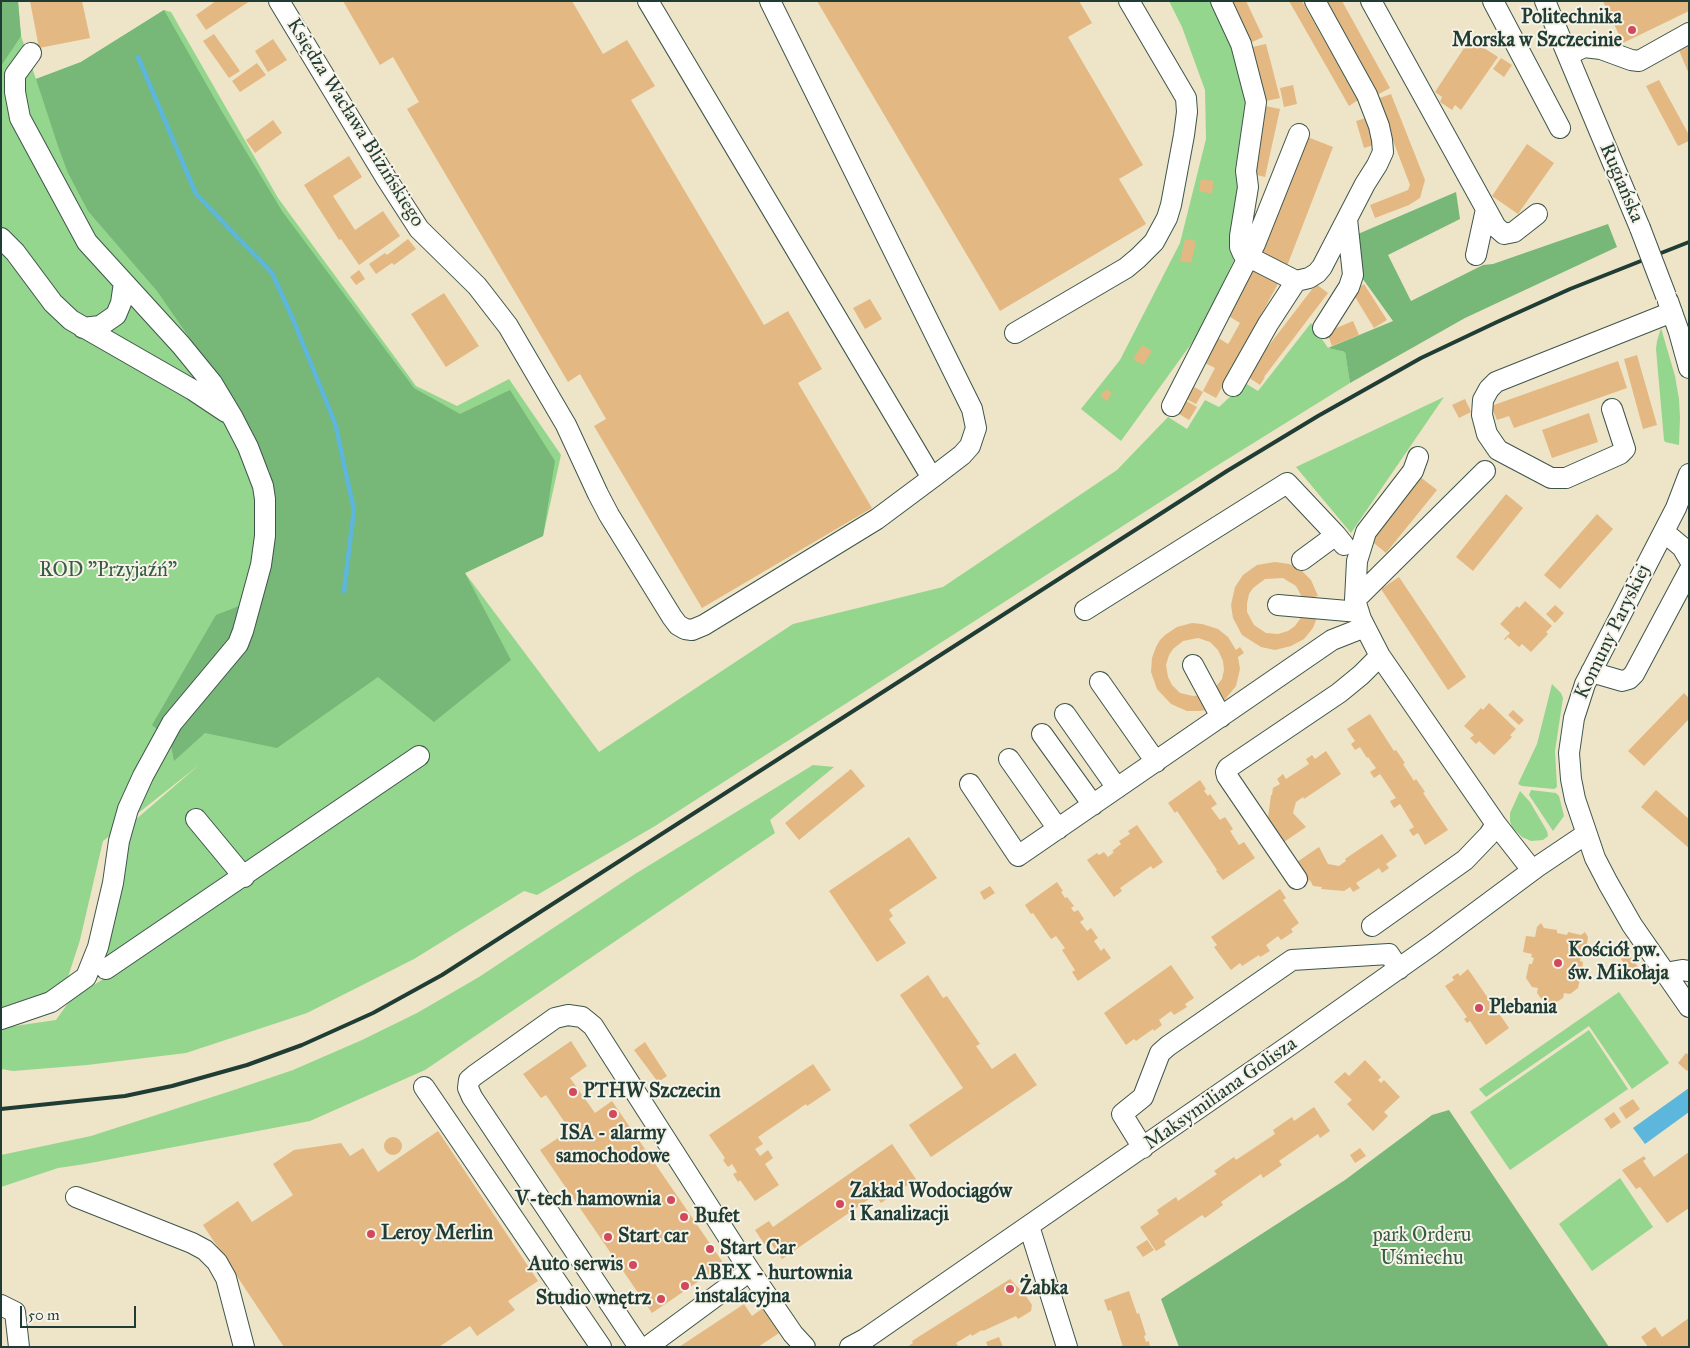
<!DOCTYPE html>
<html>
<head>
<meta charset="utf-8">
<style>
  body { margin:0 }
  #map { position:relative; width:1690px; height:1348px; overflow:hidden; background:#eee4c7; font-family:"IM FELL Great Primer",serif }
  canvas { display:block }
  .frame { position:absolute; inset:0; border:2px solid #1f3d34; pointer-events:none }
  .scale { position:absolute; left:20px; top:1306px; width:116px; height:22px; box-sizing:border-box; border:2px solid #1f3d34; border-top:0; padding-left:6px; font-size:15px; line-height:18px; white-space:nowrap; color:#1f3d34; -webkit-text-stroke:4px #f7f3e8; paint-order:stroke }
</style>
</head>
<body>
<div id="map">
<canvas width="1690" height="1348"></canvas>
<div class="frame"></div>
<div class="scale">50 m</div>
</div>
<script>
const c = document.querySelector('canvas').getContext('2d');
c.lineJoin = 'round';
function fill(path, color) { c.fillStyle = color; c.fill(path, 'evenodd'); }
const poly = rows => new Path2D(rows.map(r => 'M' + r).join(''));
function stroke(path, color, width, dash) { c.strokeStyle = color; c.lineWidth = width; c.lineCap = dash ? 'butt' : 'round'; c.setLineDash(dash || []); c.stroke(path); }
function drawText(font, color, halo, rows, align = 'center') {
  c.font = font + ' "IM FELL Great Primer",serif'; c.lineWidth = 4; c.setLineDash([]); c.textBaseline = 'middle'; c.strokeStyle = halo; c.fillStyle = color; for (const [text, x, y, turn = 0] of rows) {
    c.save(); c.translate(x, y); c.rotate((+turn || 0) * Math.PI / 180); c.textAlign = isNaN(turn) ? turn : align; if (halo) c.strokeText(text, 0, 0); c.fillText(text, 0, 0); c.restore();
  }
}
const green = poly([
  [1,1,18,1,21,36,36,79,81,62,164,10,171,12,278,198,416,386,457,406,509,379,561,455,543,536,465,573,599,752,793,624,943,587,1117,470,1168,417,1187,429,1205,400,1219,407,1245,383,1258,391,1311,323,1328,348,1345,352,1350,383,1210,470,655,826,537,895,524,891,414,959,307,1013,186,1053,87,1065,13,1071,1,1069,1,1028,56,1020,71,999,110,975,104,964,127,827,199,765,103,841,80,940,67,980,49,997,1,1012],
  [1169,1,1213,1,1237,44,1251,102,1241,188,1230,234,1234,260,1199,333,1121,441,1081,409,1120,360,1180,243,1206,139,1205,90,1182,27],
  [1661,328,1675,376,1679,399,1680,418,1679,445,1665,442,1664,440,1656,349,1657,341],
  [1444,397,1351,533,1296,467],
  [1552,684,1561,693,1563,698,1555,751,1557,787,1554,789,1522,786,1518,784,1537,744],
  [813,765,834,767,770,820,775,833,425,1070,310,1121,85,1164,58,1168,1,1187,1,1155,91,1136,237,1089,293,1070,362,1040,417,1013,479,977,635,874],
  [1531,790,1556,793,1559,796,1564,816,1553,831,1529,795],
  [1520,791,1530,802,1547,831,1548,836,1543,840,1531,841,1522,837,1512,827,1510,821,1510,813],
  [1619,992,1669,1063,1632,1089,1589,1026,1486,1097,1479,1089],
  [1589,1030,1628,1089,1510,1170,1470,1112],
  [1620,1178,1653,1227,1592,1271,1559,1224]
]);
const forest = poly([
  [1,1,18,1,21,36,1,66],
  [164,10,221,110,282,211,414,388,460,414,510,390,555,461,543,536,465,573,511,660,434,722,378,677,277,748,205,733,174,761,170,740,152,725,216,615,260,598,273,527,270,472,229,395,157,291,88,211,68,173,59,149,36,79,81,62],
  [1456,192,1460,219,1388,255,1411,301,1483,265,1493,264,1608,224,1617,247,1465,318,1350,383,1345,352,1328,348,1393,321,1360,275,1358,234],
  [1449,1110,1609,1347,1179,1347,1161,1299,1345,1180,1432,1115]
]);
const water = poly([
  [1689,1088,1689,1112,1645,1144,1633,1128]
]);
const stream = poly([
  [138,57,196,194,272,273,292,317,335,423,354,510,344,591]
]);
const building = poly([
  [30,1,82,1,90,38,39,48],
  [216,1,250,1,206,30,196,15],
  [343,1,572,1,603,54,627,40,655,86,631,100,764,325,788,311,822,369,798,383,872,508,702,608,594,426,606,419,580,374,568,382,407,109,419,102,393,57,380,65],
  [817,1,1079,1,1092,23,1068,37,1143,165,1119,179,1146,224,1000,311],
  [1230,1,1246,1,1263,37,1250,43],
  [1289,1,1302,1,1358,100,1349,106],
  [1324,1,1342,1,1390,88,1377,95],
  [1603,1,1689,1,1689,11,1623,43],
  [214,34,240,71,229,78,203,41],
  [273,39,287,60,268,72,255,51],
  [1470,39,1498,57,1461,110,1455,105,1452,110,1440,102,1442,97,1435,92],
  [1266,44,1280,98,1266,101,1252,47],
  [1689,44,1689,74,1678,48],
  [1501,58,1512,65,1504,77,1493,69],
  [257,63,266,75,240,92,232,81],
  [1659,80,1689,135,1689,141,1678,146,1646,86],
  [1293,85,1297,104,1284,107,1280,88],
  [1391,94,1425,180,1420,198,1409,205,1375,218,1370,205,1408,190,1410,185,1377,99],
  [1265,106,1280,109,1265,177,1250,173],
  [1366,118,1374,145,1364,148,1356,121],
  [273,120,282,133,255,153,246,140],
  [1305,136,1333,147,1287,266,1259,255],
  [1527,144,1554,163,1518,214,1492,196],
  [349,156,362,177,333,196,355,230,383,211,400,236,359,265,341,239,339,240,304,185],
  [1201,179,1214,181,1212,194,1199,191],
  [408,239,416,249,394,265,392,263,376,274,369,264,385,253,387,255],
  [1185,239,1196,241,1191,263,1180,261],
  [1253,266,1280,280,1216,398,1203,391,1215,368,1201,361,1215,336,1228,344,1230,341,1240,323,1227,315],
  [359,270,365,279,356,285,350,277],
  [1316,284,1328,293,1264,377,1265,377,1260,385,1248,377,1260,357],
  [1364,284,1387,320,1374,328,1352,292],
  [444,293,479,346,446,367,411,314],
  [870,299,882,319,865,329,853,308],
  [1353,321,1359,335,1332,346,1327,332],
  [1142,345,1152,351,1143,365,1133,359],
  [1637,355,1657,425,1643,429,1624,359],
  [1618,361,1627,388,1514,428,1509,416,1497,420,1491,406],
  [1189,384,1203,392,1196,404,1182,397],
  [1106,389,1112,393,1107,401,1100,396],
  [1183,399,1197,407,1189,420,1176,412],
  [1465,399,1471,412,1459,418,1452,405],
  [1589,413,1598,442,1552,458,1542,430],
  [1419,476,1437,490,1386,553,1369,539],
  [1506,494,1523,508,1473,571,1456,557],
  [1597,514,1613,529,1560,589,1544,575],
  [1275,562,1289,564,1301,570,1311,580,1318,596,1303,599,1296,586,1283,578,1265,579,1253,588,1249,594,1247,603,1247,612,1254,625,1266,633,1278,634,1288,631,1295,626,1300,619,1303,612,1318,615,1313,628,1304,639,1291,646,1275,650,1261,647,1242,635,1233,618,1231,605,1235,587,1243,575,1257,565],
  [1399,577,1466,677,1448,690,1381,589],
  [1525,601,1552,626,1546,632,1548,634,1531,652,1522,644,1519,647,1508,637,1505,640,1504,639,1510,633,1500,624,1517,606,1519,608],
  [1555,605,1564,613,1555,623,1546,614],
  [1192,623,1202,624,1218,629,1228,637,1236,650,1240,647,1244,653,1238,657,1240,669,1236,686,1223,702,1213,690,1222,679,1224,670,1223,661,1218,650,1210,642,1198,638,1183,641,1173,649,1169,655,1166,665,1168,677,1172,685,1180,693,1193,696,1203,695,1207,710,1199,711,1187,711,1171,704,1157,689,1151,672,1152,658,1156,647,1160,640,1165,635,1177,627],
  [1684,693,1689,698,1689,719,1644,766,1628,751],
  [1489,703,1516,729,1510,735,1512,737,1494,755,1479,741,1476,744,1470,738,1474,735,1464,726,1481,708,1483,710],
  [1513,710,1524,720,1519,725,1508,715],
  [1370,714,1394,751,1396,750,1405,763,1403,764,1414,781,1416,779,1425,792,1423,793,1448,830,1425,845,1418,833,1413,836,1409,830,1414,827,1400,804,1394,808,1392,805,1390,801,1396,798,1380,774,1374,778,1370,772,1376,768,1368,757,1367,758,1360,747,1355,750,1351,744,1355,741,1347,729],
  [1326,751,1341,774,1304,799,1303,797,1296,802,1293,813,1306,827,1284,842,1276,830,1271,833,1267,827,1272,824,1268,818,1271,795,1272,795,1273,788,1280,784,1277,779,1283,774,1286,779,1309,764,1306,759,1312,755,1315,759],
  [851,769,865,786,799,840,785,823],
  [1200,780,1206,789,1204,791,1208,796,1210,794,1217,804,1211,808,1220,820,1225,817,1233,829,1230,831,1239,845,1244,842,1255,858,1223,880,1216,871,1217,870,1177,811,1175,813,1168,803],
  [1656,790,1689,819,1689,848,1641,807],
  [1137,825,1163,862,1153,869,1151,866,1120,888,1122,891,1114,897,1087,860,1097,853,1099,855,1104,852,1108,857,1114,852,1112,851,1121,844,1119,841,1130,834,1128,831],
  [1382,834,1397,856,1386,864,1389,868,1382,873,1379,868,1356,883,1360,888,1353,892,1350,887,1344,891,1321,889,1322,887,1313,886,1310,880,1305,883,1301,877,1306,874,1297,862,1319,847,1328,864,1339,866,1346,861,1345,859],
  [909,837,937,878,889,910,893,916,889,919,906,943,877,962,829,891],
  [1057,882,1063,891,1061,892,1065,898,1067,897,1074,906,1071,908,1074,912,1078,910,1084,919,1080,922,1087,931,1091,928,1098,938,1094,941,1101,951,1104,948,1111,958,1078,981,1072,972,1075,970,1062,950,1065,948,1056,936,1051,939,1033,913,1031,914,1025,905],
  [990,886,995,893,984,900,980,892],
  [1280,889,1286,898,1283,900,1299,923,1291,929,1293,932,1281,940,1278,936,1266,945,1270,951,1260,957,1259,955,1242,966,1240,963,1231,970,1214,947,1217,945,1211,937],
  [1541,923,1544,928,1557,930,1557,933,1567,935,1568,932,1581,935,1585,932,1588,937,1586,950,1583,949,1580,961,1583,962,1582,970,1579,969,1578,974,1581,974,1578,988,1570,994,1564,993,1563,998,1555,1003,1543,1001,1537,993,1538,988,1532,987,1526,978,1529,964,1532,964,1534,958,1531,957,1532,954,1523,952,1526,936,1535,937,1537,927],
  [1629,954,1640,970,1633,976,1621,959],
  [1171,965,1194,998,1185,1004,1187,1007,1174,1015,1171,1011,1159,1020,1162,1025,1154,1031,1153,1029,1136,1041,1134,1039,1126,1045,1104,1013],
  [1468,969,1490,1001,1494,998,1499,1006,1496,1009,1509,1028,1486,1045,1470,1021,1467,1023,1464,1019,1467,1017,1445,986,1454,980,1452,977,1458,973,1460,976],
  [928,975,943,998,947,996,980,1044,976,1046,992,1069,1015,1053,1037,1085,931,1157,909,1125,963,1088,900,995],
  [571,1041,587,1066,570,1078,595,1113,612,1101,724,1264,652,1313,540,1150,570,1130,546,1095,541,1098,523,1074],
  [645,1042,667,1076,658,1082,634,1050],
  [1686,1053,1689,1055,1689,1069,1687,1071,1678,1063],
  [1365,1060,1381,1077,1378,1080,1381,1083,1384,1080,1400,1097,1384,1112,1388,1116,1373,1131,1347,1104,1352,1100,1334,1082,1345,1072,1349,1076],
  [813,1064,831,1090,807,1106,806,1104,758,1137,763,1144,755,1149,760,1156,768,1150,773,1158,765,1164,779,1185,755,1201,740,1180,738,1182,733,1174,737,1172,732,1164,728,1167,723,1160,725,1158,709,1135],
  [1633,1099,1640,1109,1626,1119,1619,1108],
  [1314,1107,1330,1131,1320,1138,1318,1134,1279,1161,1282,1165,1263,1178,1261,1174,1221,1202,1223,1205,1205,1218,1202,1215,1164,1241,1166,1245,1156,1251,1140,1227,1159,1214,1157,1210,1176,1197,1178,1201,1217,1174,1214,1171,1234,1157,1236,1160,1275,1134,1273,1130,1292,1117,1294,1121],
  [1614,1112,1621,1122,1611,1129,1604,1119],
  [438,1131,538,1281,508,1301,515,1310,477,1336,470,1326,439,1347,284,1347,203,1225,238,1201,252,1222,293,1195,273,1164,294,1150,341,1143,350,1156,363,1148,378,1172],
  '384 1146a9 9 0 1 1 18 0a9 9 0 1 1-18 0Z',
  [892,1144,916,1179,881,1203,875,1195,782,1259,772,1245,767,1248,755,1230,769,1221,773,1227],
  [1360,1148,1366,1156,1355,1163,1350,1155],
  [1689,1152,1689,1208,1667,1223,1640,1187,1636,1189,1622,1170,1644,1156,1646,1159,1643,1161,1654,1177],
  [1147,1240,1154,1250,1143,1257,1136,1247],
  [1010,1279,1026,1296,1032,1305,1031,1311,1018,1319,1016,1316,983,1331,982,1330,972,1336,971,1334,956,1343,958,1346,956,1347,907,1347,913,1343,912,1341],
  [1129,1291,1137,1314,1139,1313,1146,1335,1144,1336,1146,1342,1149,1341,1150,1347,1123,1347,1111,1310,1108,1311,1104,1300],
  [744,1304,752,1316,763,1308,779,1333,758,1347,679,1347],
  [1689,1318,1688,1347,1648,1347,1641,1337,1655,1327,1662,1337],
  [999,1337,1003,1347,988,1347,986,1342]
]);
const minor = poly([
  [279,1,386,178,419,229,477,286,508,326,566,425,598,494,609,515,672,617,678,625,685,629,692,630,704,625,877,519,932,478,648,1],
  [770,1,972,409,976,428,970,446,962,455,932,478],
  [1221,1,1241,44,1256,102,1246,171,1248,187,1240,236,1240,247,1243,254,1296,281],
  [1371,1,1496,227,1504,234,1514,232,1537,214],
  [1493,1,1560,128],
  [1545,1,1640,228],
  [1568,55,1584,47,1601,49,1631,60,1639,61,1689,33],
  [1,238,15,252,53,303,71,320,193,390,226,412],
  [1476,255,1486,209],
  [1668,301,1679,332,1689,368],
  [83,328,100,326,116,315,121,303,124,283],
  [1323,328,1349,287,1353,275,1347,219],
  [1015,333,1126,268,1138,258,1154,242,1167,218,1171,205,1184,135,1187,112,1186,98,1129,1],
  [1233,386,1268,324,1296,281,1309,278,1317,273,1322,267,1365,184,1377,165,1383,152,1382,140,1379,126,1367,95,1315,1],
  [1172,406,1255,244,1299,134],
  [1612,409,1625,449,1620,454,1566,478,1551,478,1498,450,1487,434,1482,415,1483,400,1489,389,1496,382,1672,312],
  [1418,457,1413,471,1366,532,1357,561,1355,600,1361,619,1380,656,1496,824,1532,870],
  [1689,474,1676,508,1585,684,1574,718,1569,753,1571,779,1575,799,1595,858,1608,883,1632,925,1689,1007],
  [1664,532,1682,547,1689,559],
  [1302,560,1336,535,1344,545],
  [1355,600,1485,471],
  [1278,605,1359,612],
  [1085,610,1287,483,1336,535],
  [1193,665,1221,717],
  [1591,672,1622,681,1629,679,1634,674,1689,571],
  [1100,682,1156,762],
  [1065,714,1117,788],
  [1042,734,1093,805],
  [1009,759,1058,829],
  [970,784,1018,856,1332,640,1365,627],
  [196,819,244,877],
  [1297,879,1227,776,1226,772,1228,768,1339,693,1361,675,1380,656],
  [1372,926,1465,860,1489,835,1496,824],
  [106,969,419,756],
  [1665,973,1682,970,1689,971],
  [1,1019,51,1002,86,977,98,947,113,883,119,841,128,809,143,776,172,723,238,644,243,631,261,565,265,536,265,499,263,486,248,447,233,418,212,383,181,345,87,242,20,118,15,92,15,75,31,53],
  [424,1087,601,1347],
  [1143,1148,1122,1114,1143,1097,1160,1053,1168,1046,1292,960,1389,954,1399,969],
  [76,1197,192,1243,205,1250,217,1262,226,1278,244,1347],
  [1029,1226,1067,1347],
  [1,1305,15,1312,19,1347],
  [639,1347,472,1097,468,1088,469,1080,475,1075,555,1018,568,1015,582,1017,593,1026,750,1271,793,1334,805,1347],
  [647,1347,750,1271],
  [850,1347,865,1339,1293,1043,1432,945,1537,867,1586,834]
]);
const rail = poly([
  [1,1109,125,1096,172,1086,247,1065,302,1045,373,1013,442,975,1227,471,1318,416,1421,358,1497,322,1570,289,1689,242]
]);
const minorBridge = poly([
  [1640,228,1666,296]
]);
const markers = [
  [1632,30,5,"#d1495b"],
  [1558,963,5,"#d1495b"],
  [1479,1008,5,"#d1495b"],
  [573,1092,5,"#d1495b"],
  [613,1114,5,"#d1495b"],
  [671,1200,5,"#d1495b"],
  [840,1204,5,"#d1495b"],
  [684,1217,5,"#d1495b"],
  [371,1234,5,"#d1495b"],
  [608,1237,5,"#d1495b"],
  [710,1249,5,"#d1495b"],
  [633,1265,5,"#d1495b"],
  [685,1286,5,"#d1495b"],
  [1010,1289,5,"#d1495b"],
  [661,1299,5,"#d1495b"]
];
const poiNames = [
  ["Politechnika",1622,18,"right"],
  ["Morska w Szczecinie",1622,41,"right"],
  ["Kościół pw.",1568,951],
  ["św. Mikołaja",1568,974],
  ["Plebania",1489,1008],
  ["PTHW Szczecin",583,1092],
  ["ISA - alarmy",613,1134,"center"],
  ["samochodowe",613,1157,"center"],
  ["Zakład Wodociągów",850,1192],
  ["i Kanalizacji",850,1215],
  ["V-tech hamownia",661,1200,"right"],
  ["Bufet",694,1217],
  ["Leroy Merlin",381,1234],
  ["Start car",618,1237],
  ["Start Car",720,1249],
  ["Auto serwis",623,1265,"right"],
  ["ABEX - hurtownia",695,1274],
  ["instalacyjna",695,1297],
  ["Żabka",1020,1289],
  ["Studio wnętrz",651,1299,"right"]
];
const streetNames = [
  ["Księdza Wacława Blizińskiego",355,123,58],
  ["Rugiańska",1621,183,67],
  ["Komuny Paryskiej",1613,632,-64],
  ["Maksymiliana Golisza",1221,1094,-35]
];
const parkNames = [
  ["ROD \"Przyjaźń\"",108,571],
  ["park Orderu",1422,1236],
  ["Uśmiechu",1422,1259]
];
fill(green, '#94d68d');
fill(forest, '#77b778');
fill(water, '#5db6db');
stroke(stream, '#5db6db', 4.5);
fill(building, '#e4b882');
stroke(minor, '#3e564a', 22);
stroke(minor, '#fff', 20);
stroke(rail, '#1f3d34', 4);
stroke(minorBridge, '#3e564a', 22, []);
stroke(minorBridge, '#fff', 20);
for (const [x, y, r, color] of markers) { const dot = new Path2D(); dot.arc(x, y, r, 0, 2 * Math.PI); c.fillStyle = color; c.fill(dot); stroke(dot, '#f7f3e8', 2); }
drawText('bold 20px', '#1f3d34', '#f7f3e8', poiNames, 'left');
drawText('20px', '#1f3d34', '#f7f3e8', streetNames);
drawText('20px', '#365c46', '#f7f3e8', parkNames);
</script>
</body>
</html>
